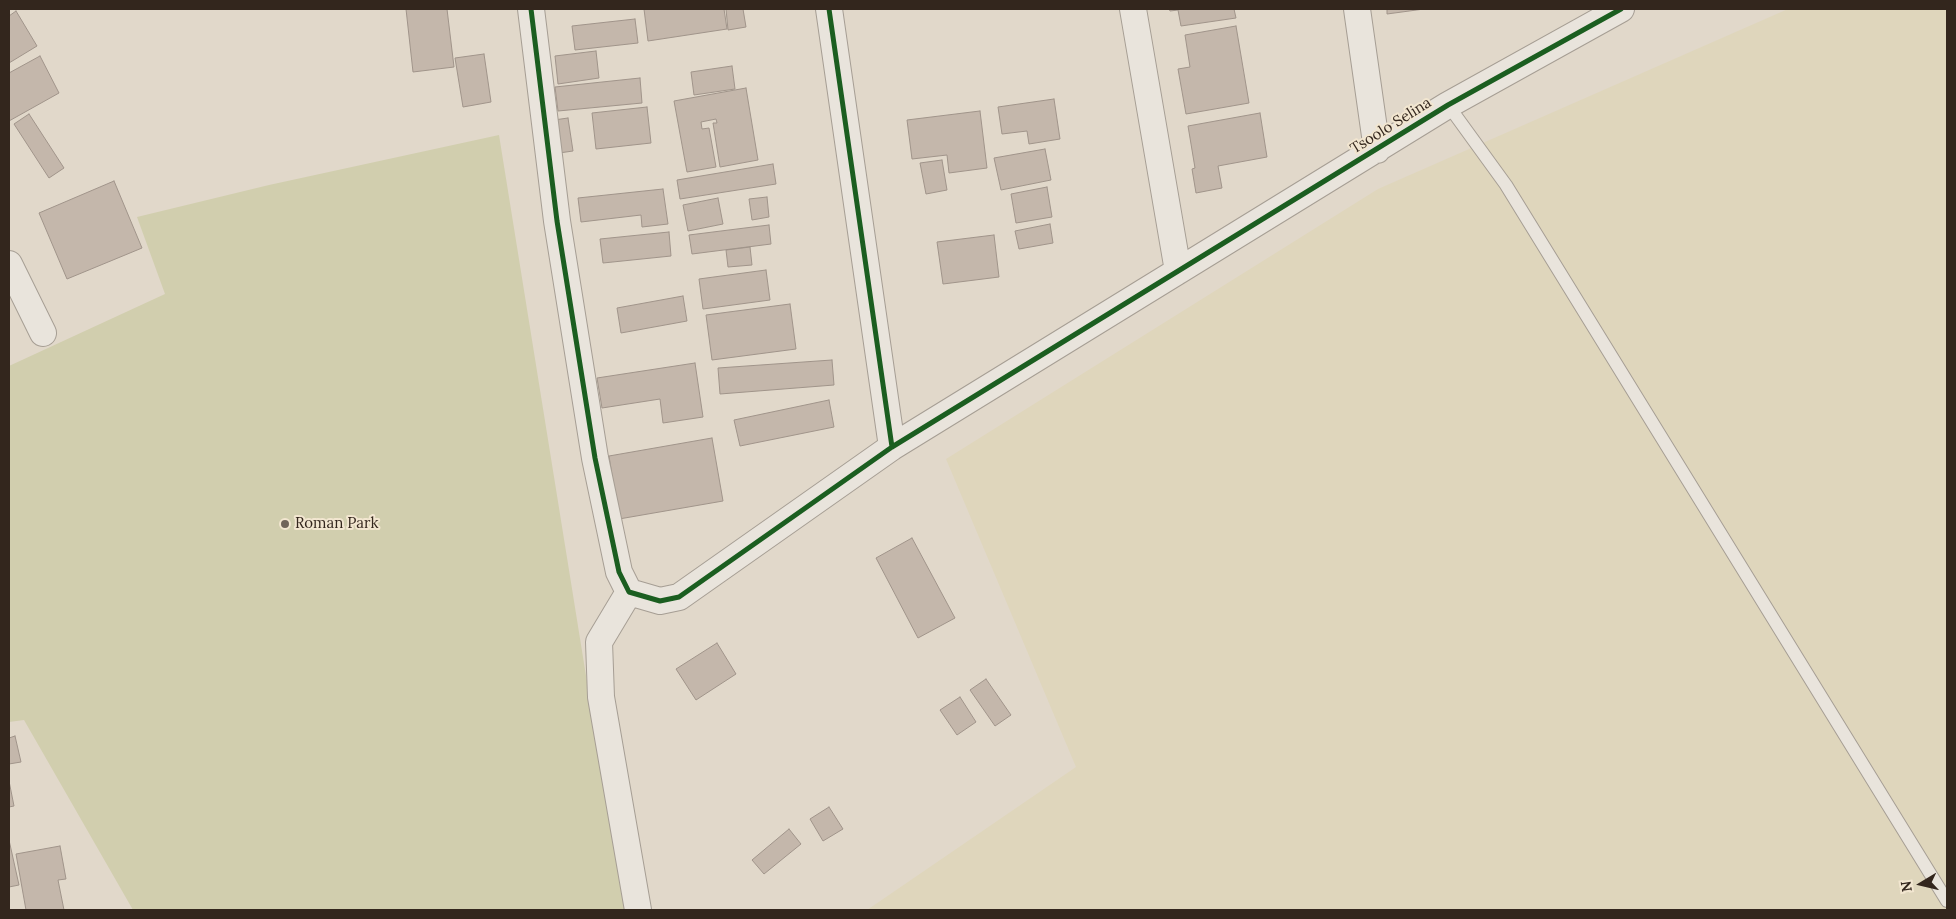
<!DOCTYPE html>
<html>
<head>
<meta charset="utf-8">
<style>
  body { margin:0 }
  #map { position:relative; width:1956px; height:919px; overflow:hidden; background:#e1d8ca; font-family:Lora,serif }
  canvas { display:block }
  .frame { position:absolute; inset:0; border:10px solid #33261d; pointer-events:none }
  .north { position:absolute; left:1896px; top:859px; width:50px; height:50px; -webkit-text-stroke:4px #f2e6d0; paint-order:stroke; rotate:261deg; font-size:14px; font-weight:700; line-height:20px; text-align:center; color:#33261d }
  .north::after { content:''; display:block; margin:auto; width:18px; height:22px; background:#33261d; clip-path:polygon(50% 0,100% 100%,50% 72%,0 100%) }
</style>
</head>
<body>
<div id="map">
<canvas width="1956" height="919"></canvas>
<div class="frame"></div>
<div class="north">N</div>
</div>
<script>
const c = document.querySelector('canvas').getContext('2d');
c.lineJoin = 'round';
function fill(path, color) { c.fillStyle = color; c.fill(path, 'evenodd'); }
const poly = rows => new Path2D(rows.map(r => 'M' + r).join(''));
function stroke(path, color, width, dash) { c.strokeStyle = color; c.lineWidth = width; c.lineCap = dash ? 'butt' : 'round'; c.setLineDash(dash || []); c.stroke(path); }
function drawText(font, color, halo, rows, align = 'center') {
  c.font = font + ' Lora,serif'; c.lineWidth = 4; c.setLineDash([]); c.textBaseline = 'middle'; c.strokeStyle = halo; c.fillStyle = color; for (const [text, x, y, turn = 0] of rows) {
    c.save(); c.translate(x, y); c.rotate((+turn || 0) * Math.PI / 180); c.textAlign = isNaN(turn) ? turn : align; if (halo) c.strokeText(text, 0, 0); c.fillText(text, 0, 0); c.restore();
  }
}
const farmland = poly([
  [1788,9,1947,9,1947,910,867,910,1076,767,946,459,1378,189]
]);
const green = poly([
  [499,135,587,682,633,910,133,910,24,720,9,722,9,366,165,294,137,217,269,185]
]);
const building = poly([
  [406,9,447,9,454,67,413,72,406,9],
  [644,9,724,9,727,29,648,41,644,9],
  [726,9,743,9,746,27,728,30,726,9],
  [1169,9,1234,9,1236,18,1181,26,1178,10,1170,11,1169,9],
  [1387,9,1424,9,1387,14,1387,9],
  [16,11,37,46,9,63,9,16,16,11],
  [635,19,638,43,575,50,572,26,635,19],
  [1236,26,1249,103,1186,114,1178,69,1190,67,1185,35,1236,26],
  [596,51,599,78,558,84,555,56,596,51],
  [484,54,491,102,463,107,455,58,484,54],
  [40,56,59,93,9,121,9,73,40,56],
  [732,66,735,89,694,95,691,72,732,66],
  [640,78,642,103,558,111,555,87,640,78],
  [746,88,758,160,720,167,713,123,717,123,716,119,701,122,702,129,709,128,716,167,687,172,674,101,746,88],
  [1054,99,1060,139,1029,144,1027,131,1002,134,998,107,1054,99],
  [647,107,651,143,596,149,592,113,647,107],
  [980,111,987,168,949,173,947,155,912,159,907,120,980,111],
  [1260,113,1267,157,1218,166,1222,188,1196,193,1192,169,1195,168,1188,126,1260,113],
  [29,114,64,168,49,178,14,124,29,114],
  [568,118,573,151,559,153,554,120,568,118],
  [1045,149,1051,180,1001,190,994,158,1045,149],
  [942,160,947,190,926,194,920,163,942,160],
  [773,164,776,184,680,199,677,180,773,164],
  [114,181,142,248,67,279,39,213,114,181],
  [1047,187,1052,217,1016,223,1011,194,1047,187],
  [663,189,668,224,642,227,641,215,581,222,578,198,663,189],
  [767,197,769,217,752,220,749,199,767,197],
  [718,198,723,224,688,231,683,205,718,198],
  [1050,224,1053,243,1019,249,1015,231,1050,224],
  [769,225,771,244,692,254,689,235,769,225],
  [669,232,671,256,603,263,600,239,669,232],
  [994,235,999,277,943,284,937,242,994,235],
  [750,247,752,265,728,267,726,250,750,247],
  [766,270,770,300,703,309,699,279,766,270],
  [683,296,687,321,621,333,617,308,683,296],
  [790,304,796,349,712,360,706,315,790,304],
  [832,360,834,385,720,394,718,368,832,360],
  [695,363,703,417,663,423,660,399,602,408,597,378,695,363],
  [829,400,834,427,740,446,734,420,829,400],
  [712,438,723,501,619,519,609,456,712,438],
  [912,538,955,618,918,638,876,558,912,538],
  [717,643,736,674,696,700,676,669,717,643],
  [986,679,1011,715,995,726,970,690,986,679],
  [960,697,976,722,957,735,940,710,960,697],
  [15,736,21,762,9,764,9,738,15,736],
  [9,781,14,806,9,807,9,781],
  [829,807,843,829,823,841,810,819,829,807],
  [789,829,801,844,764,874,752,860,789,829],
  [9,840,19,885,9,887,9,840],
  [60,846,66,879,58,880,64,910,26,910,16,854,60,846]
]);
const lane = poly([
  [1448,105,1506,185,1947,901]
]);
const street = poly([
  [531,9,557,221,595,458,619,572,629,592,660,601,679,597,892,447,1448,105,1621,9],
  [829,9,892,447],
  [1133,9,1178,271],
  [1357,9,1377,150],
  [9,264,43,333],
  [629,592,599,642,601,697,638,910]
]);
const cycleway = poly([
  [531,9,557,221,595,458,619,572,629,592,660,601,679,597,892,447,1448,105,1621,9],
  [829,9,892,447]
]);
const markers = [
  [285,524,5,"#70645a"]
];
const streetNames = [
  ["Tsoolo Selina",1391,126,-32]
];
const poiNames = [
  ["Roman Park",295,524]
];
fill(farmland, '#dfd6bc');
fill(green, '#d1ceae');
fill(building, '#c4b7ab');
stroke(building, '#a0948a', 1);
stroke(lane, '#a69e94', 14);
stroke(street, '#a69e94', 28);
stroke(lane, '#e9e4dc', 12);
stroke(street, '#e9e4dc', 26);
stroke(cycleway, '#1b5e20', 5);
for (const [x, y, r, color] of markers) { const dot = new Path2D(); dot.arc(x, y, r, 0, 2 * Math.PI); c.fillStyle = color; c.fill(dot); stroke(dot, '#f2e6d0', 2); }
drawText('15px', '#33261d', '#f2e6d0', streetNames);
drawText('15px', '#33261d', '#f2e6d0', poiNames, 'left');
</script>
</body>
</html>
